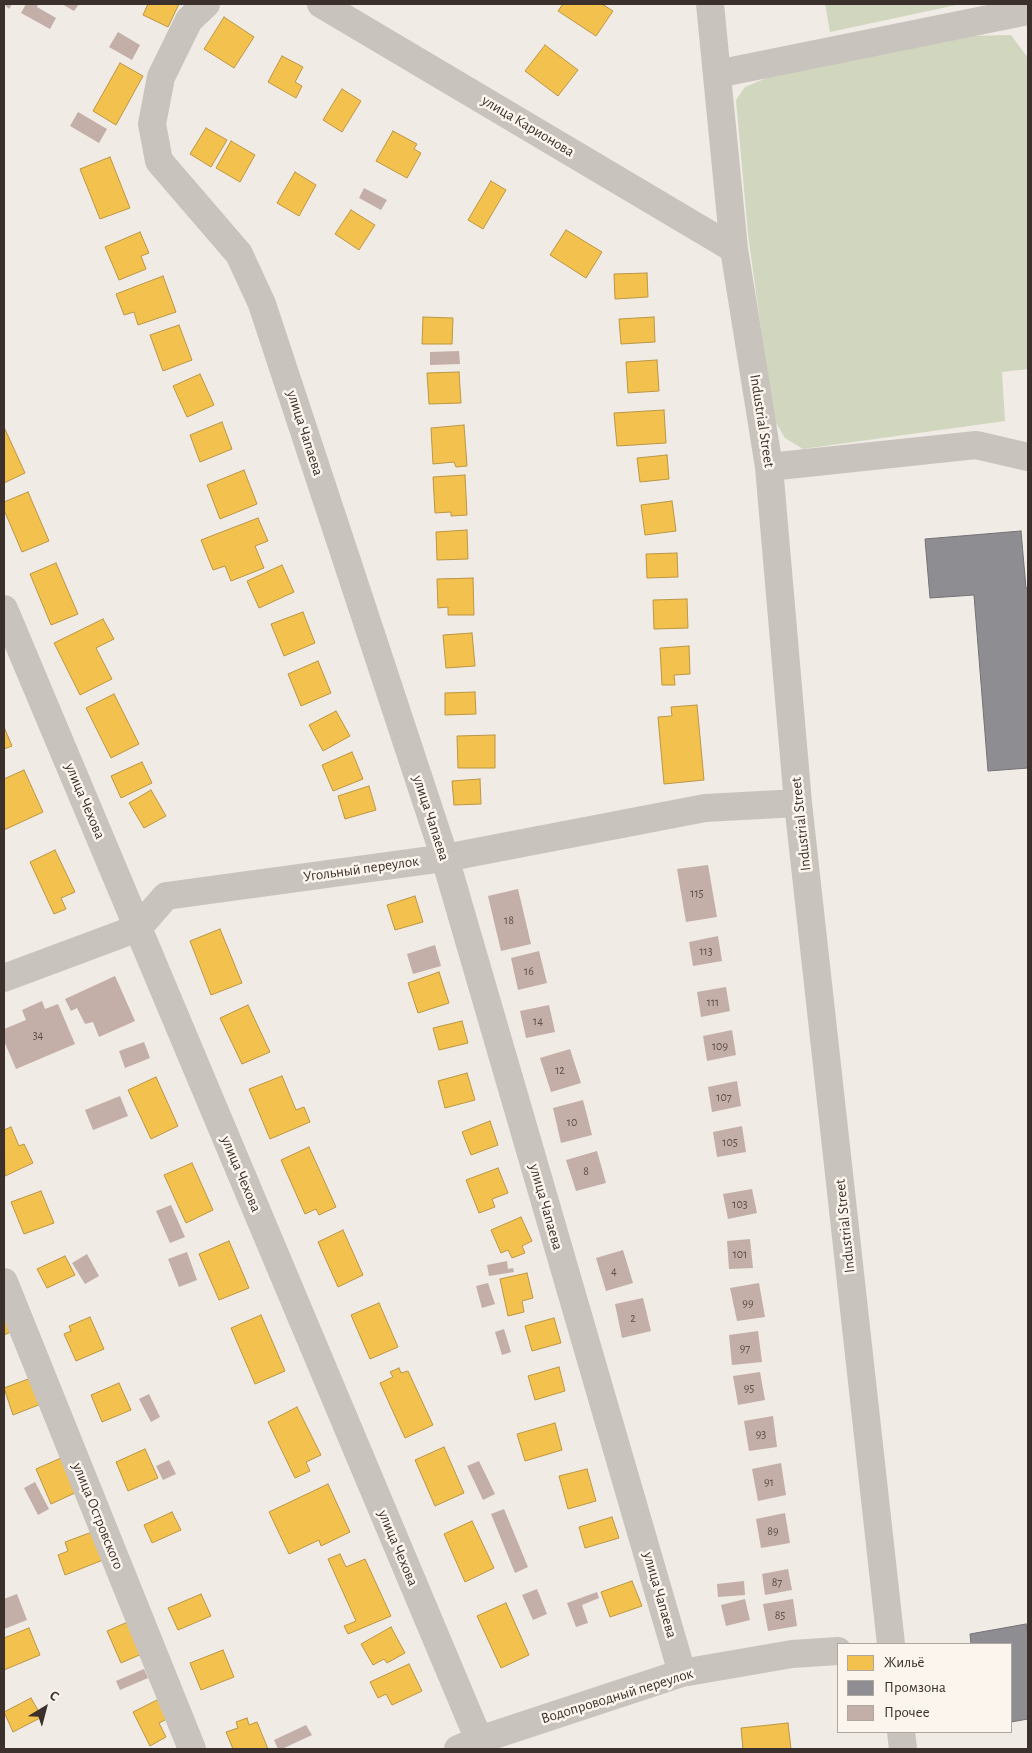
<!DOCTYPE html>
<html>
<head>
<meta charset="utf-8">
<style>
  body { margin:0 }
  #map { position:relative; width:1032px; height:1753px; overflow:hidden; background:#f0ebe5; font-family:"Alegreya Sans",sans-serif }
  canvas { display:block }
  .frame { position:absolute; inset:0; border:5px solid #3b302b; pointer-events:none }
  .legend { position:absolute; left:837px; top:1643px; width:175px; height:90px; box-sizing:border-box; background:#fbf5ee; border:1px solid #aea6a0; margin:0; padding:6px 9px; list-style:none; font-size:15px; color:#3b302b }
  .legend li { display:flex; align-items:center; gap:10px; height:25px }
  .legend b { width:25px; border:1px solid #aea6a0 }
  .north { position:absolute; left:20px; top:1683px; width:50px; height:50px; -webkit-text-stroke:4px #fbf5ee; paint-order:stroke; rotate:37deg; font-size:14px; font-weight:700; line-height:20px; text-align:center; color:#3b302b }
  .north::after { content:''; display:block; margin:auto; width:18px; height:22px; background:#3b302b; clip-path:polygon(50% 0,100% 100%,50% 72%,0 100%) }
</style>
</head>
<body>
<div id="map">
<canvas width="1032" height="1753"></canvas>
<div class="frame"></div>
<ul class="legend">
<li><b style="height:14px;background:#f2c14e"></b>Жильё</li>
<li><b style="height:14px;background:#8d8d92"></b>Промзона</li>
<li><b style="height:14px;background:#c3afa7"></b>Прочее</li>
</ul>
<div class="north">С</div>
</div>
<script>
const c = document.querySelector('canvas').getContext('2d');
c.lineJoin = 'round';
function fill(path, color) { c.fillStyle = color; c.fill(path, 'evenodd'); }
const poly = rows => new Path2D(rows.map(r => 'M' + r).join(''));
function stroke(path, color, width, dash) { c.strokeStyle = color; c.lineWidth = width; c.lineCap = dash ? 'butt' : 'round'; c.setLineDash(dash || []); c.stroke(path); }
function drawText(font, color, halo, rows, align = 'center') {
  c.font = font + ' "Alegreya Sans",sans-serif'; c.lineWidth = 5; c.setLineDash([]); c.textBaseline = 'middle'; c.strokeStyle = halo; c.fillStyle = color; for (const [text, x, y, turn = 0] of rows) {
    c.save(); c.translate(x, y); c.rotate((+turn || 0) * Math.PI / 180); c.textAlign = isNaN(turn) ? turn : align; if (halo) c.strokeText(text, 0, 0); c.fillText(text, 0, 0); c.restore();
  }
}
const green = poly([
  [825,4,961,4,830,32],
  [1011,35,1028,58,1028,369,1002,372,1005,421,803,449,785,438,773,418,748,234,736,100,745,87,769,77,930,37]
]);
const homes = poly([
  [148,4,179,4,168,27,143,15,148,4],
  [563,4,602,4,613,11,596,36,558,11,563,4],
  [224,17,254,37,234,68,204,49,224,17],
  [545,45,578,70,558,96,525,71,545,45],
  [282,56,303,67,295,82,302,86,296,98,268,82,282,56],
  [120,63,143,76,116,125,93,111,120,63],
  [342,89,361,101,342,132,323,120,342,89],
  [206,128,227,140,211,167,190,154,206,128],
  [393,131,417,144,414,149,421,153,407,178,376,161,393,131],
  [231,141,255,155,240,182,216,168,231,141],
  [110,157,130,208,100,219,80,169,110,157],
  [295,172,316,185,299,216,277,203,295,172],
  [491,181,506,190,483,229,468,220,491,181],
  [351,210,375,225,359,250,335,234,351,210],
  [566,230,602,252,586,278,550,255,566,230],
  [140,232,149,253,141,256,146,269,119,280,105,247,140,232],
  [647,273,648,297,615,299,614,274,647,273],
  [163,276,176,312,138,325,134,312,124,315,116,294,163,276],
  [423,317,453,318,452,344,422,344,423,317],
  [654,317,655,342,621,344,619,319,654,317],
  [179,325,192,360,163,371,150,335,179,325],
  [657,360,659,391,628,393,626,362,657,360],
  [459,372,461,403,429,404,427,373,459,372],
  [200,374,214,405,187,417,173,386,200,374],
  [664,410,666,443,617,446,614,413,664,410],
  [222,422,232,449,200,462,190,435,222,422],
  [464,425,467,466,456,467,454,462,433,464,431,428,464,425],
  [4,427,25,473,4,483,4,427],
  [667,455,669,479,640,482,637,458,667,455],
  [244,470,257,504,220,519,207,485,244,470],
  [465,475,467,515,451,516,451,512,435,513,433,477,465,475],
  [28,492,49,541,22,552,4,510,4,502,28,492],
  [672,501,676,531,645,535,641,505,672,501],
  [258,518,268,541,255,546,264,568,231,581,225,566,213,570,201,540,258,518],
  [467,530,468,559,437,560,436,532,467,530],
  [677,553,678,577,647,578,646,554,677,553],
  [56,563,78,614,51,625,30,574,56,563],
  [282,565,294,592,259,608,247,581,282,565],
  [473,578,474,615,448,615,448,607,438,608,437,579,473,578],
  [687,599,688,628,654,629,653,600,687,599],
  [303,612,315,643,284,656,271,624,303,612],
  [103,619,114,639,96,648,112,679,80,695,54,643,103,619],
  [472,633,475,666,446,668,443,635,472,633],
  [689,646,690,674,674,675,675,685,662,685,660,648,689,646],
  [318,661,331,693,301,706,288,674,318,661],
  [475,692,476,714,445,715,445,693,475,692],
  [114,694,139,744,111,758,86,708,114,694],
  [697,705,704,780,664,784,658,717,672,716,671,707,697,705],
  [336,711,350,736,323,751,309,725,336,711],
  [4,727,12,746,4,749,4,727],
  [495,735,495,768,458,768,457,736,495,735],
  [352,752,363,779,333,791,322,765,352,752],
  [142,762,152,783,121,798,111,776,142,762],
  [24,770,43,812,4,830,4,779,24,770],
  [480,779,481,804,454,805,452,781,480,779],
  [369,786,376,810,345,819,338,796,369,786],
  [151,790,166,816,144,828,129,803,151,790],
  [55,850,75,892,61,898,66,909,54,914,30,862,55,850],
  [415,896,423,922,395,930,387,905,415,896],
  [220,929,242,983,211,995,190,941,220,929],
  [439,972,449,1003,418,1013,408,983,439,972],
  [248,1005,270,1052,242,1064,220,1018,248,1005],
  [462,1021,468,1043,439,1050,433,1028,462,1021],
  [467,1073,475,1100,445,1108,438,1081,467,1073],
  [282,1076,296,1110,304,1107,310,1122,270,1139,249,1089,282,1076],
  [156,1077,178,1126,151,1139,128,1090,156,1077],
  [490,1121,498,1145,471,1155,462,1132,490,1121],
  [11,1127,19,1146,24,1144,33,1163,5,1176,4,1130,11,1127],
  [309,1147,336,1207,319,1215,316,1209,305,1214,281,1160,309,1147],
  [192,1163,213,1210,186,1223,164,1175,192,1163],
  [498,1168,508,1193,492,1199,495,1207,479,1213,466,1180,498,1168],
  [41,1191,54,1223,24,1234,11,1202,41,1191],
  [521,1217,532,1241,522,1246,525,1253,512,1258,508,1250,501,1253,491,1230,521,1217],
  [343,1230,363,1275,338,1287,318,1242,343,1230],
  [229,1241,249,1288,219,1300,199,1254,229,1241],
  [65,1256,75,1275,47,1288,37,1269,65,1256],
  [527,1273,533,1298,522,1301,524,1312,508,1316,500,1279,527,1273],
  [4,1302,15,1330,4,1335,4,1302],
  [379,1303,398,1347,370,1359,351,1315,379,1303],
  [261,1315,285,1371,255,1384,231,1328,261,1315],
  [90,1317,104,1349,76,1361,64,1334,71,1331,69,1326,90,1317],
  [554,1318,561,1343,532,1351,525,1326,554,1318],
  [559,1367,565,1391,535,1400,528,1376,559,1367],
  [399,1368,401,1373,408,1371,433,1425,405,1438,380,1383,393,1377,390,1372,399,1368],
  [31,1378,41,1404,13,1415,4,1388,31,1378],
  [119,1383,131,1410,102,1422,91,1395,119,1383],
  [297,1407,321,1455,306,1462,310,1471,295,1478,268,1422,297,1407],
  [555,1423,562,1450,525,1461,517,1434,555,1423],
  [444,1447,464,1493,435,1506,415,1460,444,1447],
  [145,1449,158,1478,128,1491,116,1462,145,1449],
  [61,1458,77,1492,51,1504,36,1469,61,1458],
  [587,1469,596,1501,568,1509,559,1476,587,1469],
  [328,1484,350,1532,321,1546,319,1540,289,1554,269,1512,328,1484],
  [172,1512,181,1530,152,1543,144,1525,172,1512],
  [612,1517,619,1538,585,1548,579,1527,612,1517],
  [472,1521,494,1568,465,1582,444,1534,472,1521],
  [92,1532,103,1560,65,1575,58,1555,68,1551,65,1542,92,1532],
  [340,1554,346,1567,365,1559,391,1616,348,1634,344,1626,356,1621,328,1559,340,1554],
  [632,1581,642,1606,610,1617,601,1592,632,1581],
  [201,1594,211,1616,178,1630,168,1608,201,1594],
  [506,1603,529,1655,501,1668,477,1616,506,1603],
  [130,1621,144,1653,121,1663,107,1631,130,1621],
  [391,1627,405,1653,387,1663,384,1659,373,1665,361,1644,391,1627],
  [29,1628,40,1655,4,1670,4,1638,29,1628],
  [223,1650,234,1677,201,1690,190,1663,223,1650],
  [409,1664,422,1691,392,1705,386,1694,378,1698,370,1682,409,1664],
  [163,1697,173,1716,159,1723,166,1737,150,1746,133,1712,163,1697],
  [31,1698,42,1717,13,1732,4,1712,31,1698],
  [247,1718,249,1725,257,1722,268,1749,233,1749,226,1732,238,1728,236,1722,247,1718],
  [788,1723,791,1749,743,1749,741,1728,788,1723]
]);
const industry = poly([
  [1021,531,1026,588,1028,588,1028,768,988,771,974,595,930,598,925,539,1021,531],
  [1026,1624,1028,1635,1028,1719,1011,1722,1011,1644,971,1644,970,1634,1026,1624]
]);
const building = poly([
  [4,4,12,4,9,9],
  [26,4,38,4,37,7,56,18,50,29,21,13],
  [62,4,79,4,74,11],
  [118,32,140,45,132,60,109,47],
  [78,112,107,129,99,143,70,126],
  [364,188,387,200,381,210,359,198],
  [459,351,460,364,430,365,430,352],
  [708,865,717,917,686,922,677,869],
  [518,889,531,944,501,951,488,896],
  [718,936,722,961,693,966,689,942],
  [435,945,441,966,413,974,407,954],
  [539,951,547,983,518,990,511,958],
  [115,976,135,1021,99,1037,93,1022,85,1024,77,1008,71,1011,65,999],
  [726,987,730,1011,701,1017,697,992],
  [42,1001,45,1009,58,1004,75,1044,16,1069,4,1041,4,1029,26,1020,22,1010],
  [549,1005,555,1032,526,1038,520,1011],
  [732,1030,736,1055,707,1061,703,1036],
  [144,1042,150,1058,125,1068,119,1051],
  [570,1049,581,1083,551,1092,540,1058],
  [737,1081,741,1106,712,1112,708,1087],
  [120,1096,128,1116,93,1130,85,1110],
  [583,1100,592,1135,561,1143,553,1108],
  [742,1126,746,1152,717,1157,713,1132],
  [597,1151,606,1183,576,1191,566,1160],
  [752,1189,757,1213,728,1219,723,1194],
  [171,1205,185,1237,170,1243,156,1211],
  [750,1239,753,1268,729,1269,727,1241],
  [623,1250,633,1283,606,1291,596,1258],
  [187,1252,197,1280,179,1287,168,1259],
  [87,1254,99,1276,85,1284,72,1263],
  [507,1261,508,1269,513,1268,514,1272,489,1276,487,1265],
  [488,1283,495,1304,482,1308,476,1286],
  [759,1283,765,1317,737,1321,730,1288],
  [643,1298,651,1331,622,1338,615,1304],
  [504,1329,511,1352,502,1355,495,1332],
  [758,1331,762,1362,732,1365,729,1335],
  [760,1372,765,1400,738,1405,733,1376],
  [149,1394,160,1417,151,1422,139,1399],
  [773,1416,777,1447,749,1451,744,1421],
  [169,1460,176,1474,163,1480,156,1466],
  [479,1461,495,1494,483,1500,467,1466],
  [781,1463,786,1495,758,1501,752,1469],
  [35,1482,49,1509,38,1515,24,1488],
  [504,1509,528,1567,515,1573,491,1514],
  [785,1513,790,1543,761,1548,756,1519],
  [788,1569,792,1590,765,1595,762,1574],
  [744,1581,745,1595,718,1597,717,1584],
  [537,1589,547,1614,533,1620,522,1595],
  [597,1592,599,1598,582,1605,588,1623,576,1627,567,1603],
  [17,1594,27,1620,4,1629,4,1599],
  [745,1599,750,1620,726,1626,721,1605],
  [793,1599,797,1626,768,1631,763,1604],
  [144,1669,148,1678,120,1690,116,1681],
  [306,1725,312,1735,282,1749,278,1749,274,1740]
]);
const minor = poly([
  [206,4,189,20,161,77,152,124,159,161,239,254,262,304,445,858,682,1673],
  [321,4,734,249],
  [710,4,734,249,769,467,798,803,891,1644],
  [717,74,1028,11],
  [769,467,976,445,1028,457],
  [4,609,479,1740],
  [4,978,138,928,166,896,445,858,705,808,798,803],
  [4,1282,192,1749],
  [901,1732,903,1749],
  [458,1749,479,1740,682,1673,792,1654,838,1651]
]);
const numberNames = [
  ["115",697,893],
  ["18",509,920],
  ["113",706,951],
  ["16",529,971],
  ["111",713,1002],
  ["14",538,1021],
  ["34",38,1035],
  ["109",720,1046],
  ["12",560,1070],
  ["107",724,1097],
  ["10",572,1122],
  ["105",730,1142],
  ["8",586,1171],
  ["103",740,1204],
  ["101",740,1254],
  ["4",614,1271],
  ["99",748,1303],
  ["2",633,1318],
  ["97",745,1348],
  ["95",749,1388],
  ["93",761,1434],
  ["91",769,1482],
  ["89",773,1531],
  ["87",777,1582],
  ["85",780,1615]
];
const streetNames = [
  ["улица Карионова",528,126,31],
  ["Industrial Street",762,421,81],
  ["улица Чапаева",305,433,72],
  ["улица Чехова",85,801,67],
  ["улица Чапаева",431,818,72],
  ["Industrial Street",801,824,-96],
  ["Угольный переулок",361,869,-8],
  ["улица Чехова",241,1174,67],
  ["улица Чапаева",546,1207,74],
  ["Industrial Street",845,1226,-96],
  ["улица Островского",98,1516,68],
  ["улица Чехова",398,1548,67],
  ["улица Чапаева",660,1595,74],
  ["Водопроводный переулок",617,1696,-17]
];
fill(green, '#d1d6bf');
fill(homes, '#f2c14e');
stroke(homes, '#bb9644', 1);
fill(industry, '#8d8d92');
stroke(industry, '#747173', 1);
fill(building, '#c3afa7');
stroke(minor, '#c9c3be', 28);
drawText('12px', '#5d504a', null, numberNames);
drawText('15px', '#3b302b', '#fbf5ee', streetNames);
</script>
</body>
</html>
